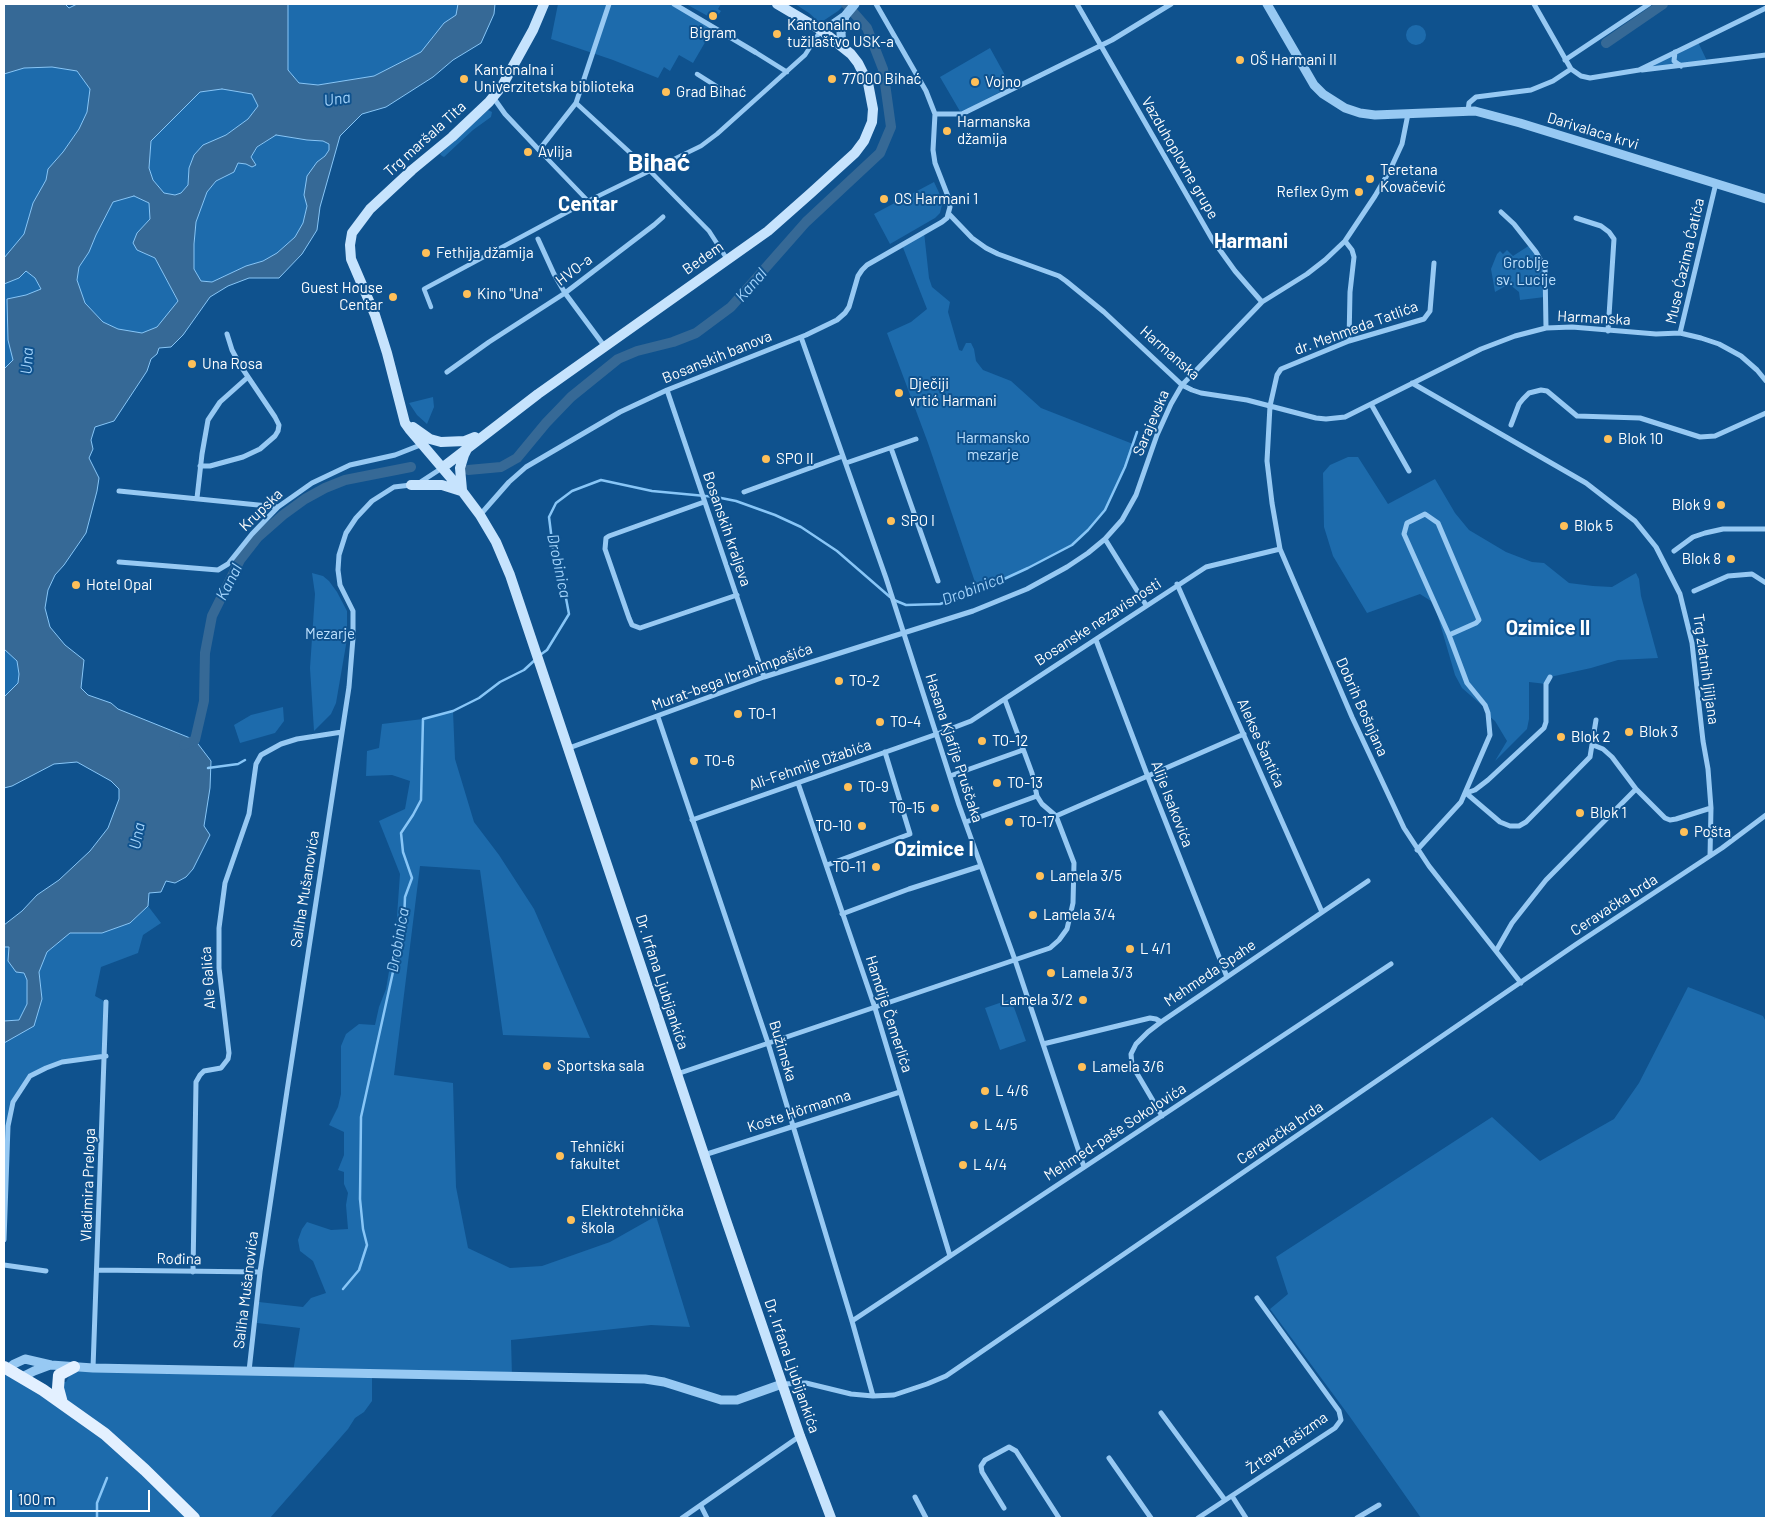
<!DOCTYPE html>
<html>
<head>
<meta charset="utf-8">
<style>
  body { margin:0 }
  #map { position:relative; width:1770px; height:1522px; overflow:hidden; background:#0f528e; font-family:Barlow,sans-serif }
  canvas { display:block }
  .frame { position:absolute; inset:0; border:5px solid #fff; pointer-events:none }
  .scale { position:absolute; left:10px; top:1490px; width:140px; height:22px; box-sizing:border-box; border:2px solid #fff; border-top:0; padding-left:6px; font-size:15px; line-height:18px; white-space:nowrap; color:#fff; -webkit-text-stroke:4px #0f528e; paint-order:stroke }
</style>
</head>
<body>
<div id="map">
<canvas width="1770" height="1522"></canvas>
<div class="frame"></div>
<div class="scale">100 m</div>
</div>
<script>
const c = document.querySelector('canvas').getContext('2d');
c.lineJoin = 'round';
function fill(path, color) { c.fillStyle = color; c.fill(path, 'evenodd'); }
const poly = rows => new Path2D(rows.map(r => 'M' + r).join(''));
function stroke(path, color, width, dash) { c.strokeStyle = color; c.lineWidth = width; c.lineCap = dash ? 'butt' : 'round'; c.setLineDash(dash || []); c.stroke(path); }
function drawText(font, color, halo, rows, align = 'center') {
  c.font = font + ' Barlow,sans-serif'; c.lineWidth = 4; c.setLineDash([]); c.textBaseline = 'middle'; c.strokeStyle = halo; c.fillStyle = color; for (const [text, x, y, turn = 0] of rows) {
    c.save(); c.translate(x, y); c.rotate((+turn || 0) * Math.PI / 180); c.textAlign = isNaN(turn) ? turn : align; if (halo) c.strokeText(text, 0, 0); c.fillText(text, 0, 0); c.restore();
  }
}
const green = poly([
  [288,4,458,4,456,15,444,23,422,52,374,76,318,85,299,83,288,70],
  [558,4,674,4,714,27,693,63,679,55,670,71,664,67,658,78,613,60,551,39],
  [686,4,721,4,718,9,721,11,715,20],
  [795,4,845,4,838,11,820,23,809,13],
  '1406 35a10 10 0 1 1 20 0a10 10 0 1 1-20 0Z',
  [1698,42,1708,63,1639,70],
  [990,48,1011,86,961,113,940,77],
  [52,67,77,71,90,89,87,112,79,129,63,152,48,169,46,180,33,203,24,234,4,258,4,74,24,68],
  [222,89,252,94,258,106,248,119,226,135,216,140,189,168,188,185,181,193,175,195,164,193,153,180,149,168,151,141,200,92],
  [488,110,492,112,491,117,473,130,444,157,442,156,440,154],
  [276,135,307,140,323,141,329,144,329,150,325,156,317,162,304,195,307,205,303,223,295,237,277,253,263,261,246,266,212,282,201,281,194,269,194,244,196,222,207,192,216,181,225,177,238,163,246,164,252,167,256,165,251,157,258,147],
  [934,182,941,197,942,205,940,213,935,218,890,244,874,214],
  [134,196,150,203,150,219,137,233,137,250,155,258,178,302,157,327,142,333,118,329,103,322,85,303,77,280,79,267,89,252,96,235,113,202],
  [924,232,929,278,932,287,950,302,948,312,959,350,962,351,966,343,971,343,974,349,976,361,983,370,1011,381,1041,408,1133,444,1125,467,1105,510,1088,530,1072,545,1028,568,978,591,928,443,887,333,911,322,927,309,902,245],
  [1530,245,1545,268,1545,297,1520,300,1519,292,1509,284,1495,292,1491,269,1497,254,1500,251,1503,254,1507,250,1513,256],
  [26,271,35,278,41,290,26,295,7,299,8,340,13,360,4,369,4,284,19,278],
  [433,397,434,407,427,424,417,415,409,403],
  [1348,457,1358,457,1388,504,1435,479,1455,513,1469,530,1506,552,1532,562,1544,563,1569,583,1593,586,1612,587,1636,573,1639,579,1641,596,1658,658,1618,660,1591,668,1550,677,1546,684,1529,682,1529,719,1527,729,1495,761,1507,741,1495,721,1489,716,1485,708,1462,688,1455,675,1434,603,1420,594,1367,613,1333,556,1324,527,1323,473,1330,465],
  [312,573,323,576,329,581,337,592,347,611,347,639,336,703,331,714,314,731,310,668,315,594],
  [4,649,17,661,19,674,18,683,4,697],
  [283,707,284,721,275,733,240,743,234,725,251,715],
  [453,711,455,759,474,822,499,855,534,909,590,1038,503,1035,480,870,420,866,394,1075,453,1083,456,1187,468,1248,510,1268,542,1266,610,1242,656,1216,690,1327,651,1325,511,1340,512,1376,372,1374,372,1401,364,1412,355,1418,348,1429,270,1518,4,1518,4,1367,62,1403,62,1382,66,1382,74,1367,293,1372,300,1328,257,1323,259,1302,303,1307,311,1298,326,1293,313,1261,300,1251,298,1240,302,1229,307,1222,331,1230,348,1229,346,1205,348,1193,344,1184,344,1172,338,1170,344,1155,344,1132,329,1125,338,1107,341,1094,341,1046,346,1034,359,1024,375,1025,379,1007,386,989,396,930,400,874,379,821,405,809,410,781,392,775,366,776,367,751,379,748,382,724,423,719],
  [148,906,161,923,143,935,138,953,101,967,95,996,106,1002,106,1056,62,1062,30,1076,10,1112,4,1240,4,1043,34,1025,42,999,39,972,47,952,69,933,102,933,130,923],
  [9,946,27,980,27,1004,19,1020,4,1021,4,947],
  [1688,987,1763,1016,1766,1022,1766,1518,1421,1518,1350,1417,1270,1309,1288,1294,1276,1257,1492,1117,1540,1161,1614,1119,1639,1083],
  [1011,999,1026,1041,1000,1050,985,1008]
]);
const water = poly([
  [4,4,65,4,69,8,77,4,288,4,288,70,299,83,318,85,374,76,421,52,444,23,456,15,458,4,495,4,494,14,481,43,453,60,433,77,386,107,362,114,340,136,320,207,317,230,302,254,279,278,249,278,228,286,210,297,183,335,171,347,159,348,157,354,151,359,147,371,114,421,95,427,91,440,93,449,89,458,99,478,97,491,86,533,64,565,55,575,48,590,45,608,50,627,65,645,84,660,81,688,88,695,111,703,118,709,195,740,211,761,210,788,204,826,210,835,193,869,186,877,175,883,166,881,161,892,149,893,148,906,130,923,102,933,70,933,47,952,39,972,42,999,34,1026,4,1043,4,1021,19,1020,27,1004,27,980,24,973,16,972,8,961,9,947,4,947,4,925,22,911,37,895,59,880,90,851,108,828,119,799,119,789,111,781,77,762,54,764,12,786,4,788,4,697,18,683,19,674,17,661,4,649,4,369,13,360,8,340,7,299,26,295,41,289,35,278,26,271,19,278,4,284,4,258,24,234,33,203,46,180,48,169,63,152,79,129,87,112,90,89,77,71,52,67,24,68,4,74,4,4],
  [222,89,252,94,258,106,248,119,226,135,203,145,194,155,189,168,188,185,181,193,175,195,164,193,153,180,149,168,151,141,200,92,222,89],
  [276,135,307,140,323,141,329,144,329,150,325,156,317,162,307,176,304,195,307,206,303,223,295,237,277,253,263,261,246,266,212,282,201,281,194,269,194,244,196,222,207,192,216,181,234,172,238,163,246,164,252,167,256,165,251,157,257,147,276,135],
  [134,196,149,203,150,219,137,233,133,243,137,250,155,258,178,301,157,327,142,333,118,329,103,322,85,303,77,280,79,267,89,252,96,235,113,202,134,196]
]);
const stream = poly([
  [894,600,906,605,940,604,978,591,1028,568,1072,545,1088,530,1105,510,1125,467,1137,432],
  [540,655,547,650,569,614,565,593,553,549,549,517,556,503,572,491,601,480,652,491,716,497,736,501,775,515,801,527,837,551,890,597],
  [208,768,238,764,245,760],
  [343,1289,359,1270,367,1245,363,1229,360,1199,361,1117,404,922,405,897,412,878,403,852,401,833,413,815,421,800,423,719,453,711,479,698,500,682,524,670,536,659],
  [97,1518,97,1503,107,1478]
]);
const canal = poly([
  [1606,43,1663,4],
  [468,470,501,467,517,458,546,423,571,397,618,359,637,351,673,342,696,333,731,307,806,222,880,153,891,127,883,69,867,28,846,4],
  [184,745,195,740,204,701,205,653,212,616,240,560,258,537,283,515,305,499,325,488,345,480,411,467]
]);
const pedestrianTunnel = poly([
  [716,86,734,97]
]);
const pedestrian = poly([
  [755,52,787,72],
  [697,74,716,86],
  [576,103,650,171,709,231,727,259],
  [539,150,588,201],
  [431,307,424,289,588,201,701,146,717,134,805,55,821,30]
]);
const minor = poly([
  [674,4,755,52],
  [1077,4,1212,239,1235,271,1262,302],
  [1534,4,1571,69,1581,76,1590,78,1639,70,1766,8],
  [1675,52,1674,61,1681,66],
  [1565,60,1649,4],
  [1642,70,1766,55],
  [493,97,505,114,539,150,576,103,609,4],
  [1468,111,1469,103,1476,97,1531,90,1553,81,1571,69],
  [935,114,962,114,968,111,1112,40,1171,4],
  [1716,183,1680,333,1701,338,1719,344,1741,356,1757,370,1766,381],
  [1501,212,1514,224,1536,252,1545,268,1546,328],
  [949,214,972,238,986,248,998,254,1059,276,1066,281,1104,312,1182,385,1192,390,1201,393,1247,400,1316,418,1326,419,1345,417,1481,349,1515,336,1546,328,1572,327,1656,334,1680,333],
  [1576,218,1601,226,1609,232,1614,239,1608,331],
  [538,239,554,274,565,293,605,347],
  [1345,241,1352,250,1354,257,1350,292,1349,341],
  [1434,263,1430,311,1424,319,1349,341,1281,369,1277,375,1270,406,1267,461,1272,503,1280,549,1352,717,1404,828,1429,866,1521,983],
  [801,337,886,578,959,805,1015,960,1084,1167],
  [447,372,489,342,565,293,654,225,663,217],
  [1412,383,1586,483,1635,521,1656,547,1680,594,1692,643,1703,741,1708,769,1711,808,1710,856],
  [667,390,764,677],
  [1371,404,1409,471],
  [1511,425,1519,404,1523,399,1529,393,1541,390,1547,391,1577,416,1640,418,1700,437,1715,436,1766,413],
  [891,448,938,581],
  [846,463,916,439],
  [200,466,210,466,243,457,260,449,275,436,278,431,279,425,275,417,240,365,232,350,227,334],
  [419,483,442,468],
  [119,491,278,507],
  [744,492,843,456],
  [197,498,202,454,208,420,220,402,248,377],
  [704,502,609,536,606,538,605,549,629,618,632,625,640,628,737,595],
  [480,515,509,482,526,467,620,412,667,390,806,335,837,320,845,313,849,307,858,276,862,270,867,265,942,222,947,218,950,207,949,199,935,163,933,150,935,114,926,91,876,4],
  [1105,539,1146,605],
  [1674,551,1693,537,1705,533,1723,529,1766,529],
  [119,562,218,570,228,564,252,534,278,507,312,483,350,465,395,455,423,444],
  [1177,584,1322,912],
  [1694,591,1728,576,1752,574,1766,583],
  [1096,640,1148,777,1227,977],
  [1005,700,1032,773,1037,796,1042,804,1056,816],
  [658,717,768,1043,852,1321,873,1396],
  [1593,745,1603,749,1612,757,1636,789,1665,818,1670,820,1676,819,1711,808],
  [569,748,764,677,973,611,1027,589,1067,567,1088,553,1105,539,1122,520,1136,495,1157,435,1171,404,1182,385,1262,302,1307,274,1325,260,1345,241,1375,196,1390,170,1402,144,1408,114],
  [950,776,1023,750],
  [798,783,875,1008,950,1256],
  [1466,793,1500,822,1510,826,1519,826,1526,822,1590,757,1596,720],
  [1466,793,1475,790,1488,780,1544,728,1546,722,1546,684,1550,677],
  [692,820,937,734,971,721,1206,567,1280,549],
  [966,822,1037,796],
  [1417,850,1461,802,1490,735,1488,713,1485,705,1467,683,1449,635,1404,534,1407,523,1425,514,1438,523,1479,620,1476,623,1449,635],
  [827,865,910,834,885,752],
  [842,914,909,889,981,866],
  [1496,951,1512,923,1546,880,1636,789],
  [1043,1044,1150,1018,1156,1019,1161,1022],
  [677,1074,1050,948,1059,940,1067,929,1073,903,1074,863,1056,816,1244,734],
  [1162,1116,1132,1065,1131,1054,1136,1044,1148,1032,1161,1022,1368,881],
  [704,1155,900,1092],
  [4,1240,8,1126,13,1102,30,1076,46,1068,62,1062,106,1056],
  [4,1265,46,1271],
  [97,1270,260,1272],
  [193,1272,196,1082,200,1075,204,1071,221,1068,228,1059,229,1053,219,968,219,928,225,883,249,814,256,764,261,755,281,744,297,739,342,732],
  [852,1321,1391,964],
  [93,1368,106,1002],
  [249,1371,260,1272,287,1091,349,687,353,638,353,611,340,585,338,570,339,555,346,533,356,518,372,501,394,487,411,485],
  [783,1384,806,1383,851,1394,873,1396,894,1395,927,1384,946,1376,1575,945,1722,848,1766,815],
  [1161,1413,1225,1500],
  [1109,1458,1151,1518],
  [1232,1496,1246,1518],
  [915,1497,926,1518],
  [701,1506,707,1518],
  [1004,1508,982,1472,981,1466,985,1460,1009,1447,1016,1451,1059,1518],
  [682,1518,800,1436],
  [1198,1518,1335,1428,1341,1420,1339,1411,1257,1298],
  [1357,1518,1379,1505]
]);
const tertiary = poly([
  [1267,4,1314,85,1323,94,1345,108,1360,113,1375,115,1475,111,1520,123,1766,199],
  [821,30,832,25,845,16,855,4],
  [842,47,841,33,845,16],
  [8,1369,14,1364,25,1359,51,1365,93,1368,645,1379,664,1382,721,1400,737,1400,782,1384],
  [22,1377,34,1371,50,1365]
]);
const secondary = poly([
  [544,4,533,30,502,86,489,102,452,137,412,170,370,209,352,233,350,245,351,259,375,315,387,353,405,423,410,430,462,491,480,515,496,542,510,575,726,1220,800,1436,831,1518],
  [413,427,430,439,441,442,465,441,475,437],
  [442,468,538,394,768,231,811,193,855,153,864,141,872,122,873,109,868,83,858,63,851,54,821,30,777,4],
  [411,485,442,485,461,491],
  [462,490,460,468,464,455,467,449]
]);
const primary = poly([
  [4,1367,43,1390,105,1434,145,1470,194,1518],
  [62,1403,58,1388,59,1375,74,1367]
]);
const markers = [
  [713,16,5,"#ffc059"],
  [777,34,5,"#ffc059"],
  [1240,60,5,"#ffc059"],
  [464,79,5,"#ffc059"],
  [832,79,5,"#ffc059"],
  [975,82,5,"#ffc059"],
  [666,92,5,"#ffc059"],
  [947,131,5,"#ffc059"],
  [528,152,5,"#ffc059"],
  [1370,179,5,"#ffc059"],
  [1359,192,5,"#ffc059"],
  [884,199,5,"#ffc059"],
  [426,253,5,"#ffc059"],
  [467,294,5,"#ffc059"],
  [393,297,5,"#ffc059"],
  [192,364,5,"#ffc059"],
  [899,393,5,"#ffc059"],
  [1608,439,5,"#ffc059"],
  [766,459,5,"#ffc059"],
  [1721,505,5,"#ffc059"],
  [891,521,5,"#ffc059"],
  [1564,526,5,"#ffc059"],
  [1731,559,5,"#ffc059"],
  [76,585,5,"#ffc059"],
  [839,681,5,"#ffc059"],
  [738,714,5,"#ffc059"],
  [880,722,5,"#ffc059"],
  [1629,732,5,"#ffc059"],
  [1561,737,5,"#ffc059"],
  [982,741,5,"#ffc059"],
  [694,761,5,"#ffc059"],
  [997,783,5,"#ffc059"],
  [848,787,5,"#ffc059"],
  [935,808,5,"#ffc059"],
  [1580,813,5,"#ffc059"],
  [1009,822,5,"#ffc059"],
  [862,826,5,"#ffc059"],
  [1684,832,5,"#ffc059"],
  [876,867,5,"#ffc059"],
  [1040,876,5,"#ffc059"],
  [1033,915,5,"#ffc059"],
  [1130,949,5,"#ffc059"],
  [1051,973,5,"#ffc059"],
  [1083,1000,5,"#ffc059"],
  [547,1066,5,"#ffc059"],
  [1082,1067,5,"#ffc059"],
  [985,1091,5,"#ffc059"],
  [974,1125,5,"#ffc059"],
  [560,1156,5,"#ffc059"],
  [963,1165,5,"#ffc059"],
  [571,1220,5,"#ffc059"]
];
const poiNames = [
  ["Kantonalno",787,25],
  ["tužilaštvo USK-a",787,42],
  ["Bigram",713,33,"center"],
  ["OŠ Harmani II",1250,60],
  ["Kantonalna i",474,70],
  ["Univerzitetska biblioteka",474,87],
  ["77000 Bihać",842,79],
  ["Vojno",985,82],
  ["Grad Bihać",676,92],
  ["Harmanska",957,122],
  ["džamija",957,139],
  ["Avlija",538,152],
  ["Teretana",1380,170],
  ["Kovačević",1380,187],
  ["Reflex Gym",1349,192,"right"],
  ["OS Harmani 1",894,199],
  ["Fethija džamija",436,253],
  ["Guest House",383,288,"right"],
  ["Centar",383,305,"right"],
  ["Kino \"Una\"",477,294],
  ["Una Rosa",202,364],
  ["Dječiji",909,384],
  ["vrtić Harmani",909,401],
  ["Blok 10",1618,439],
  ["SPO II",776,459],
  ["Blok 9",1711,505,"right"],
  ["SPO I",901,521],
  ["Blok 5",1574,526],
  ["Blok 8",1721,559,"right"],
  ["Hotel Opal",86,585],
  ["TO-2",849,681],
  ["TO-1",748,714],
  ["TO-4",890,722],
  ["Blok 3",1639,732],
  ["Blok 2",1571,737],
  ["TO-12",992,741],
  ["TO-6",704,761],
  ["TO-13",1007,783],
  ["TO-9",858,787],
  ["TO-15",925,808,"right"],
  ["Blok 1",1590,813],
  ["TO-17",1019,822],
  ["TO-10",852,826,"right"],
  ["Pošta",1694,832],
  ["TO-11",866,867,"right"],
  ["Lamela 3/5",1050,876],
  ["Lamela 3/4",1043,915],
  ["L 4/1",1140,949],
  ["Lamela 3/3",1061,973],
  ["Lamela 3/2",1073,1000,"right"],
  ["Sportska sala",557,1066],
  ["Lamela 3/6",1092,1067],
  ["L 4/6",995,1091],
  ["L 4/5",984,1125],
  ["Tehnički",570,1147],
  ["fakultet",570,1164],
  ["L 4/4",973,1165],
  ["Elektrotehnička",581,1211],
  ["škola",581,1228]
];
const streetNames = [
  ["Darivalaca krvi",1593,131,17],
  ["Trg maršala Tita",425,139,-42],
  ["Vazduhoplovne grupe",1180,158,60],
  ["Bedem",703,258,-35],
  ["Muse Ćazima Ćatića",1685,261,-77],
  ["HVO-a",574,270,-37],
  ["Harmanska",1594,318,3],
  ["dr. Mehmeda Tatlića",1356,328,-20],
  ["Harmanska",1170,353,41],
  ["Bosanskih banova",717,357,-22],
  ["Sarajevska",1151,423,-67],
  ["Krupska",261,510,-44],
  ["Bosanskih kraljeva",727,529,71],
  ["Bosanske nezavisnosti",1098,622,-33],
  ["Trg zlatnih ljiljana",1706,669,82],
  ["Murat-bega Ibrahimpašića",732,677,-20],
  ["Dobrih Bošnjana",1362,707,66],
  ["Alekse Šantića",1261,743,66],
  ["Hasana Kjafije Pruščaka",954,748,72],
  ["Ali-Fehmije Džabića",810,765,-19],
  ["Alije Isakovića",1172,804,69],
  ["Saliha Mušanovića",305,889,-81],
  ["Ceravačka brda",1614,905,-33],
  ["Mehmeda Spahe",1210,973,-34],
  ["Ale Galića",208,978,-94],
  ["Dr. Irfana Ljubijankića",662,982,72],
  ["Hamdije Čemerlića",889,1014,72],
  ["Bužimska",783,1051,73],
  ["Koste Hörmanna",799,1111,-18],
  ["Mehmed-paše Sokolovića",1115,1132,-33],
  ["Ceravačka brda",1280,1133,-34],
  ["Vladimira Preloga",88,1185,-88],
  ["Rođina",179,1259,1],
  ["Saliha Mušanovića",246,1290,-83],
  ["Dr. Irfana Ljubijankića",792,1366,71],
  ["Žrtava fašizma",1287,1443,-35]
];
const parkNames = [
  ["Groblje",1526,263],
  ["sv. Lucije",1526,280],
  ["Harmansko",993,438],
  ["mezarje",993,455],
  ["Mezarje",330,634]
];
const waterNames = [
  ["Una",337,99,-8],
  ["Kanal",751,285,-49],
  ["Una",27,361,-87],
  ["Drobinica",559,566,78],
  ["Kanal",229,582,-63],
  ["Drobinica",973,589,-21],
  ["Una",137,836,-79],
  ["Drobinica",398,940,-80]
];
const districtNames = [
  ["Centar",588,204],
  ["Harmani",1251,241],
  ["Ozimice II",1548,628],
  ["Ozimice I",934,849]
];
const townNames = [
  ["Bihać",659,163]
];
fill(green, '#1d6bac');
fill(water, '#366996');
stroke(water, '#88c6f7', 1);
stroke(stream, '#88c6f7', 2.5);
stroke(canal, '#366996', 10);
stroke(pedestrianTunnel, '#336c9f', 4.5, [4.5, 2]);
stroke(pedestrian, '#97c9f3', 4.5);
stroke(minor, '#97c9f3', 5);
stroke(tertiary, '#97c9f3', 9);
stroke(secondary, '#c6e3fd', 10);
stroke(primary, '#e3f0ff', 12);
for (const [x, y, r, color] of markers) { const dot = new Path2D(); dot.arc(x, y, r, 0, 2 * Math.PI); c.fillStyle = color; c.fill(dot); stroke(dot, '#0f528e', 2); }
drawText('15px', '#fff', '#0f528e', poiNames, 'left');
drawText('15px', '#fff', '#0f528e', streetNames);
drawText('15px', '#bee1fe', '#0f528e', parkNames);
drawText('italic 16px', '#a2d3fb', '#0f528e', waterNames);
drawText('bold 20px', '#fff', '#0f528e', districtNames);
drawText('bold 25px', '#fff', '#0f528e', townNames);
</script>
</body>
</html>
